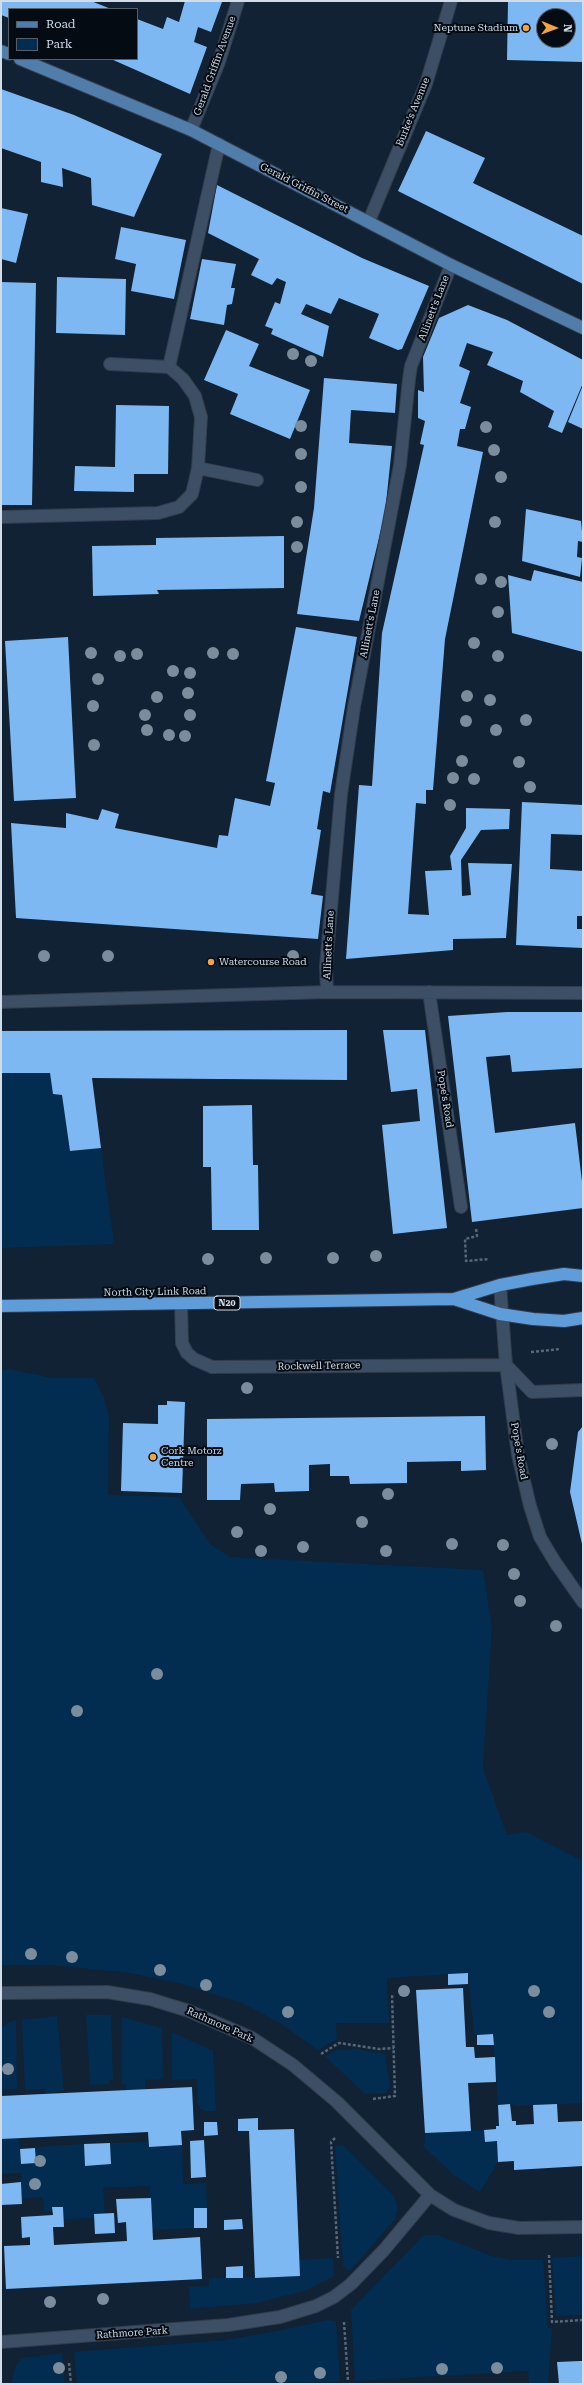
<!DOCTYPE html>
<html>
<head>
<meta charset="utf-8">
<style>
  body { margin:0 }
  #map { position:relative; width:584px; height:2385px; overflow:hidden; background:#102233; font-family:"Roboto Serif",serif }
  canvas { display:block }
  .frame { position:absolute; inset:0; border:2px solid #d1dce9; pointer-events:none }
  .legend { position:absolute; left:8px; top:8px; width:130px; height:52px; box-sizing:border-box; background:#040b12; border:1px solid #565f68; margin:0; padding:5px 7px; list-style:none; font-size:12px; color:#d1dce9 }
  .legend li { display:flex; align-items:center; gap:8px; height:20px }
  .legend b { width:20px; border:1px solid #565f68 }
  .north { position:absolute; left:536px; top:8px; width:40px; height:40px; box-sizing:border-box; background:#040b12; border:1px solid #565f68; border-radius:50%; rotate:91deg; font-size:11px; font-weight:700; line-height:16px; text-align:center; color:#d1dce9 }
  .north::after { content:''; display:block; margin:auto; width:14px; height:18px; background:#f1a540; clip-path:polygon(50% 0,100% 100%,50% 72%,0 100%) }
</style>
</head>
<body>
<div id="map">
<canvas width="584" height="2385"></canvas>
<div class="frame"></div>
<ul class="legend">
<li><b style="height:5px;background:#517dab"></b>Road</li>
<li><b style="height:11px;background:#022d51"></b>Park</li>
</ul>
<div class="north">N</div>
</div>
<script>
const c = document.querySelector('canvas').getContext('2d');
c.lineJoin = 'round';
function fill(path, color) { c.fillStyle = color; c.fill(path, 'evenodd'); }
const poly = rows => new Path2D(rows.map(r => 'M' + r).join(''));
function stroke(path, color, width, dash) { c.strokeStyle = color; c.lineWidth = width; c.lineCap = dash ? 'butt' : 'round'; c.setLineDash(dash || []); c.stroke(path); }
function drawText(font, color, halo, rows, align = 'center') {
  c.font = font + ' "Roboto Serif",serif'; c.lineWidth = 4; c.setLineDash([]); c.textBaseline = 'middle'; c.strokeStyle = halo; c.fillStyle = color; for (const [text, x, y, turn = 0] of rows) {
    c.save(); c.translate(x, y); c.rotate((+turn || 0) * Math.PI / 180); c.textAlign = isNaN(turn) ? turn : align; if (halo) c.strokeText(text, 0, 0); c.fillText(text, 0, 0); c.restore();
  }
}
const green = poly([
  [1,1073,50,1073,53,1093,62,1095,70,1151,101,1148,114,1244,1,1248],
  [8,1369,52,1378,94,1378,104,1398,109,1417,108,1495,179,1497,210,1544,230,1557,483,1570,492,1628,483,1768,507,1835,526,1832,583,1861,583,2103,516,2106,510,2104,498,2105,493,2034,474,2035,468,1973,387,1978,389,2023,336,2023,337,2039,318,2050,280,2023,242,2003,182,1984,130,1973,50,1965,1,1965,1,1371],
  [86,2015,111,2015,113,2080,109,2080,109,2084,90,2085],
  [57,2016,64,2091,46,2094,45,2089,25,2090,22,2020],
  [122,2017,162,2028,163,2076,162,2079,145,2080,146,2089,126,2090,126,2084,122,2084],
  [16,2020,17,2089,1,2090,1,2028,9,2022],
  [172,2032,213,2051,216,2111,205,2111,200,2108,198,2103,197,2079,172,2080],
  [356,2049,385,2054,390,2086,386,2093,365,2094,325,2056,337,2050],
  [484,2130,485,2142,497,2141,498,2162,480,2192,455,2176,424,2147,425,2133],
  [19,2138,21,2164,36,2163,35,2148,48,2146,84,2144,85,2166,111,2164,110,2143,148,2142,149,2147,182,2145,183,2184,206,2183,207,2208,194,2208,194,2228,152,2230,150,2186,103,2188,105,2214,94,2214,94,2218,64,2219,63,2207,53,2207,53,2211,44,2211,43,2197,22,2199,21,2173,1,2174,1,2139],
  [343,2145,394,2196,398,2207,395,2219,350,2271,343,2266,335,2146],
  [424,2235,438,2235,491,2256,511,2260,543,2260,548,2328,552,2328,548,2384,529,2384,528,2371,355,2381,351,2310],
  [583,2256,583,2315,556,2316,552,2258],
  [333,2258,334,2276,304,2291,256,2303,190,2309,189,2287,209,2286,209,2278,299,2276,299,2260],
  [328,2320,336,2321,340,2382,77,2384,74,2352,225,2340,272,2332],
  [62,2353,65,2384,12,2384,14,2370,21,2358]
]);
const building = poly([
  [1,1,91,1,111,9,9,9,9,18,1,15],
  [185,1,222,2,211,32,198,27,194,42,207,47,190,94,111,59,137,59,137,19,163,29,167,17,179,22],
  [508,1,583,1,583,62,507,60],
  [544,16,568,16,568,40,544,40],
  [1,89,74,115,162,154,134,217,92,205,91,178,62,168,63,187,41,182,41,162,1,148],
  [426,131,485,158,473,183,583,236,583,284,398,191],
  [217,185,362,258,429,286,402,349,398,350,369,338,379,314,339,298,331,314,306,304,301,314,329,326,323,357,271,334,273,329,265,326,275,302,280,304,286,282,277,278,272,285,251,275,259,259,208,233],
  [1,208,28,214,16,263,1,259],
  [121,227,186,240,174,299,131,291,136,264,115,259],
  [202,259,236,264,231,288,235,288,232,304,227,305,224,325,190,319],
  [57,277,126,279,125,335,56,333],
  [1,282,36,283,32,505,1,505],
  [468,305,507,320,583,360,583,383,562,433,548,427,554,411,520,392,523,381,487,365,493,352,467,343,459,366,470,371,460,403,471,407,465,429,460,429,457,446,483,452,445,639,433,790,426,790,426,804,416,803,408,914,429,915,425,871,452,870,450,856,466,828,466,808,510,809,509,829,481,830,461,860,462,896,471,895,468,863,512,864,506,938,453,939,453,950,346,959,359,785,372,786,382,633,424,445,420,444,425,421,418,418,418,390,424,392,423,357,439,318],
  [226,330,259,344,249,366,310,390,290,439,230,414,238,394,204,380],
  [324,378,397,384,395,413,351,410,349,443,392,446,385,513,359,621,297,614,314,508],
  [583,385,583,429,568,422],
  [116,405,169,406,168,474,134,474,134,492,74,491,75,466,115,467],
  [526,509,581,521,583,542,578,541,577,557,582,558,580,577,522,561],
  [284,536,284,588,157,590,159,594,93,596,92,546,156,545,156,538],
  [534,570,583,582,583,652,512,633,508,575,531,581],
  [296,627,357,637,330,793,323,791,317,829,321,830,311,894,323,896,318,939,16,918,11,823,66,828,66,813,98,820,102,809,119,814,115,828,217,848,219,835,228,836,235,798,270,806,275,783,266,781],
  [68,637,76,798,14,801,5,641],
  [522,802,583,805,583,835,551,834,550,869,583,871,583,916,577,916,577,929,583,929,583,948,516,945],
  [507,1012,583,1012,583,1068,512,1072,510,1055,486,1057,495,1133,575,1123,583,1190,583,1208,472,1222,448,1016],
  [347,1030,347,1080,92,1078,101,1148,70,1151,62,1095,53,1094,50,1073,1,1073,1,1031],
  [383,1030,425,1030,447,1228,393,1234,382,1125,420,1121,417,1089,391,1092],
  [252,1105,253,1165,258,1165,259,1230,212,1230,211,1167,203,1167,203,1106],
  [167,1401,185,1402,182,1493,121,1491,123,1423,158,1424,158,1405,167,1405],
  [485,1416,486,1470,461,1471,461,1461,407,1462,407,1483,350,1484,349,1476,330,1476,330,1464,309,1465,309,1491,275,1492,274,1483,241,1484,240,1500,207,1500,207,1419],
  [583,1426,583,1544,582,1544,570,1492,578,1432],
  [468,1973,468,1984,448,1985,448,1974],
  [463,1988,466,2047,474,2047,475,2058,495,2057,496,2082,468,2083,471,2131,425,2133,416,1990],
  [493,2034,494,2045,477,2045,477,2035],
  [192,2087,194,2130,181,2131,182,2145,149,2147,148,2132,1,2139,1,2096],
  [510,2104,512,2121,516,2121,516,2125,534,2124,533,2105,557,2104,558,2122,583,2121,583,2166,514,2170,514,2161,498,2162,497,2141,485,2142,484,2130,496,2129,496,2126,499,2126,498,2105],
  [258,2118,258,2130,294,2129,300,2276,255,2278,249,2131,238,2131,238,2119],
  [204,2122,217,2122,218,2135,204,2136],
  [204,2140,206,2177,191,2178,190,2141],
  [110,2143,111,2164,85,2166,84,2144],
  [35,2148,36,2163,21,2164,20,2149],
  [21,2182,22,2204,1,2205,1,2184],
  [151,2198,153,2240,200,2237,202,2279,6,2289,4,2246,30,2245,30,2237,22,2238,21,2217,53,2215,52,2207,63,2207,64,2227,53,2227,54,2245,127,2241,126,2222,118,2223,116,2199],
  [194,2208,207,2208,207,2228,194,2228],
  [114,2213,115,2233,95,2234,94,2214],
  [242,2219,243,2229,224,2230,224,2220],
  [243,2266,243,2278,226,2278,226,2267],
  [580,2361,583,2361,583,2384,559,2384,557,2362]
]);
const path = poly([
  [476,1229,477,1236,465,1239,466,1261,489,1259],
  [531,1352,560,1349],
  [321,2054,339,2043,379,2049,394,2048],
  [373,2099,395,2096,392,1994],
  [335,2138,331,2142,338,2258],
  [549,2255,552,2322,583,2320],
  [344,2322,348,2381],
  [69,2363,71,2384]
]);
const minor = poly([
  [191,130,219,62,238,1],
  [369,221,426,84,451,1],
  [169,367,219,144],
  [198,468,257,480],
  [1,517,158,513,179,507,192,494,198,468,201,417,195,396,183,379,169,367,110,364],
  [327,992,326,966,341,794,354,707,400,465,409,379,411,366,451,265],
  [429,992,461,1207],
  [1,1002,327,992,583,993],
  [500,1285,506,1365,518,1455,530,1506,540,1537,555,1562,583,1602],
  [181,1303,182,1343,187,1353,194,1359,212,1367,506,1365,532,1392,583,1390],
  [1,1993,107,1992,150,1999,189,2011,252,2038,293,2065,337,2102,430,2195,454,2210,489,2223,519,2228,583,2227],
  [1,2342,228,2325,280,2317,316,2306,334,2297,351,2284,384,2250,430,2195]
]);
const major = poly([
  [1,51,9,54],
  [20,59,191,130,451,265,583,328]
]);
const highway = poly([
  [454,1299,500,1314,533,1319,564,1321,583,1318],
  [1,1306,454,1299,500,1285,532,1279,564,1274,583,1276]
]);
const trees = [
  [293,354],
  [311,361],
  [301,426],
  [486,427],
  [494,450],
  [301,454],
  [501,477],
  [301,487],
  [297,522],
  [495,522],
  [297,547],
  [481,579],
  [501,582],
  [498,612],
  [474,643],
  [91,653],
  [213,653],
  [137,654],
  [233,654],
  [120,656],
  [498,656],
  [173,671],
  [190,673],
  [98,679],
  [188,693],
  [467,696],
  [157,697],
  [490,700],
  [93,706],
  [145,715],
  [190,715],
  [526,720],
  [466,721],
  [147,730],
  [496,730],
  [169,735],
  [185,736],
  [94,745],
  [462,761],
  [519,762],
  [453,778],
  [474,779],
  [530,787],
  [450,805],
  [44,956],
  [108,956],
  [293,956],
  [376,1256],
  [266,1258],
  [333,1258],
  [208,1259],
  [247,1388],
  [552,1444],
  [388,1494],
  [270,1509],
  [362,1522],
  [237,1532],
  [452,1544],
  [503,1545],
  [303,1547],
  [261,1551],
  [386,1551],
  [514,1574],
  [520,1601],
  [556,1626],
  [157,1674],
  [77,1711],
  [31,1954],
  [72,1957],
  [160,1970],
  [206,1985],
  [404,1991],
  [534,1991],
  [288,2012],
  [549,2012],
  [8,2069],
  [40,2161],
  [35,2184],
  [103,2299],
  [50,2302],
  [59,2368],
  [497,2368],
  [442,2369],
  [320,2373],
  [281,2377]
];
const markers = [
  [526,28,4,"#f1a540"],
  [211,962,4,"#f1a540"],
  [153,1457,4,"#f1a540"]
];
const shields = [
  [227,1303,26]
];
const shieldNames = [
  ["N20",227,1303]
];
const poiNames = [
  ["Neptune Stadium",518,28,"right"],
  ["Watercourse Road",219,962],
  ["Cork Motorz",161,1451],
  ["Centre",161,1463]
];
const streetNames = [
  ["Gerald Griffin Avenue",215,66,-70],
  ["Burke’s Avenue",413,112,-68],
  ["Gerald Griffin Street",304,188,27],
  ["Allinett's Lane",434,308,-69],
  ["Allinett's Lane",370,624,-79],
  ["Allinett's Lane",329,945,-87],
  ["Pope's Road",445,1099,81],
  ["North City Link Road",155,1292,-1],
  ["Rockwell Terrace",319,1366,-1],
  ["Pope's Road",519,1451,80],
  ["Rathmore Park",220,2025,24],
  ["Rathmore Park",132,2333,-4]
];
fill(green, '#022d51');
fill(building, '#7db8f3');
stroke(minor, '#323c4c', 14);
stroke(major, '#323c4c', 14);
stroke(highway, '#323c4c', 14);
stroke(path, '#576776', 2.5, [3, 2]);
stroke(minor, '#3c4f64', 12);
stroke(major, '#517dab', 12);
stroke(highway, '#5f9cda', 12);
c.fillStyle = '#7b8c9c';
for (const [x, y] of trees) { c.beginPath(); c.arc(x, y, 6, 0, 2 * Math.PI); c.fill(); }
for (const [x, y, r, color] of markers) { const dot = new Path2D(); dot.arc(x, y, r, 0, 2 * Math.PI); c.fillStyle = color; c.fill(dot); stroke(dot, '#040b12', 1.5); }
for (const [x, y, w] of shields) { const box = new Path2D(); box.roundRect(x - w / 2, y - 7, w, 14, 3); c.fillStyle = '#040b12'; c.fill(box); stroke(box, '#d1dce9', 1); }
drawText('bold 9px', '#d1dce9', null, shieldNames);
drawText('10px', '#d1dce9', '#040b12', poiNames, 'left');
drawText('10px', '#d1dce9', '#040b12', streetNames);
</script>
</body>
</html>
